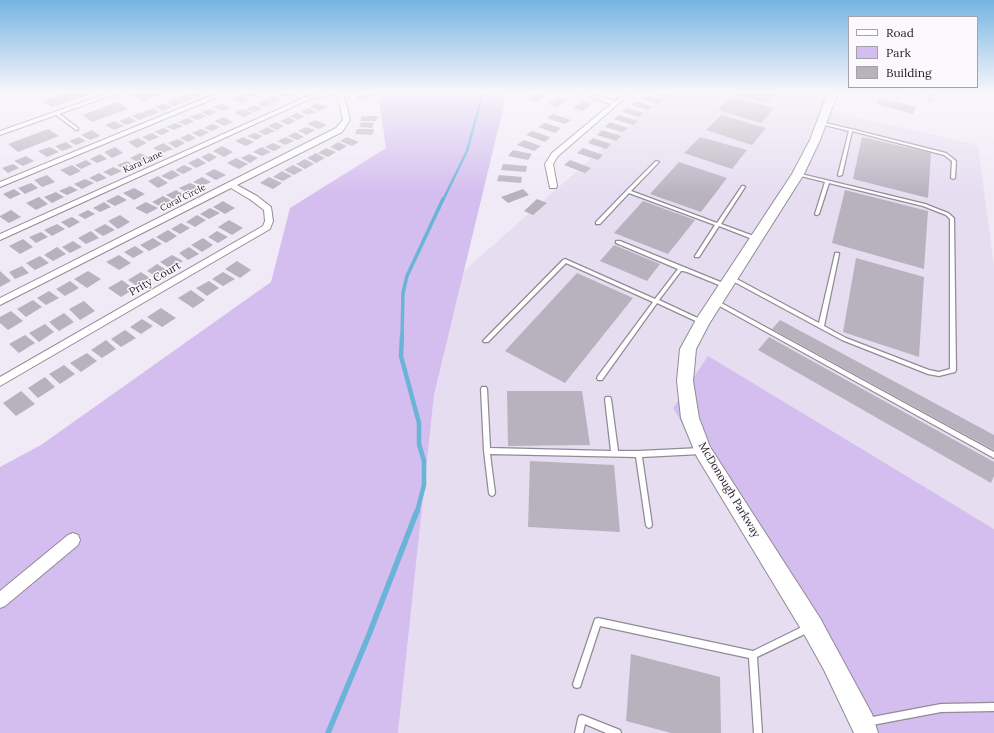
<!DOCTYPE html>
<html>
<head>
<meta charset="utf-8">
<style>
  body { margin:0 }
  #map { position:relative; width:994px; height:733px; overflow:hidden; background:#f0eaf7; font-family:Lora,serif }
  canvas { display:block }
  .legend { position:absolute; left:848px; top:16px; width:130px; height:72px; box-sizing:border-box; background:#fbf9fe; border:1px solid #a6a3a8; margin:0; padding:5px 7px; list-style:none; font-size:12px; color:#262328 }
  .legend li { display:flex; align-items:center; gap:8px; height:20px }
  .legend b { width:20px; border:1px solid #a6a3a8 }
</style>
</head>
<body>
<div id="map">
<canvas width="994" height="733"></canvas>
<ul class="legend">
<li><b style="height:5px;background:#fff"></b>Road</li>
<li><b style="height:11px;background:#d4bdef"></b>Park</li>
<li><b style="height:11px;background:#b8b2bf"></b>Building</li>
</ul>
</div>
<script>
const c = document.querySelector('canvas').getContext('2d');
c.lineJoin = 'round';
function fill(path, color) { c.fillStyle = color; c.fill(path, 'evenodd'); }
const poly = rows => new Path2D(rows.map(r => 'M' + r).join(''));
function stroke(path, color, width, dash) { c.strokeStyle = color; c.lineWidth = width; c.lineCap = dash ? 'butt' : 'round'; c.setLineDash(dash || []); c.stroke(path); }
function drawText(font, color, halo, rows, align = 'center') {
  c.font = font + ' Lora,serif'; c.lineWidth = 3; c.setLineDash([]); c.textBaseline = 'middle'; c.strokeStyle = halo; c.fillStyle = color; for (const [text, x, y, turn = 0] of rows) {
    c.save(); c.translate(x, y); c.rotate((+turn || 0) * Math.PI / 180); c.textAlign = isNaN(turn) ? turn : align; if (halo) c.strokeText(text, 0, 0); c.fillText(text, 0, 0); c.restore();
  }
}
const built = poly([
  [666,92,834,92,827,111,978,145,994,266,994,529,708,357,673,407,863,720,863,733,398,733,434,395,464,271]
]);
const green = poly([
  [378,92,507,92,434,395,398,733,0,733,0,467,41,445,271,282,290,208,386,148],
  [708,356,994,529,994,733,863,733,863,720,673,408]
]);
const streamFar3 = poly([
  [443,200,467,151,483,92]
]);
const streamFar2 = poly([
  [402,337,403,293,407,276,443,199]
]);
const streamFar1 = poly([
  [402,336,401,356,419,423,419,444,424,461,424,485,417,512]
]);
const stream = poly([
  [328,733,368,637,417,511]
]);
const building = poly([
  [68,92,94,93,52,107,43,101],
  [139,92,167,92,143,102,131,95],
  [188,92,204,92,206,93,197,97],
  [249,92,252,92,258,95,251,98,243,95],
  [284,92,286,92,293,95,285,98,277,95],
  [650,92,667,92,668,93,664,97],
  [735,92,778,92,768,103,733,94],
  [901,92,918,92,916,97],
  [537,93,546,95,536,102,527,100],
  [187,94,194,98,186,102,178,98],
  [373,94,373,98,358,100,357,96],
  [240,95,250,99,242,103,232,99],
  [644,95,664,100,660,104,640,98],
  [274,96,282,100,275,103,267,100],
  [732,96,774,108,761,123,718,110],
  [557,97,566,100,557,107,548,104],
  [880,98,917,107,913,114,876,104],
  [176,99,183,102,174,106,167,103],
  [265,100,273,104,265,107,257,104],
  [583,101,592,104,583,111,573,108],
  [636,101,652,106,647,110,631,105],
  [117,102,128,109,92,122,82,115],
  [164,103,172,107,163,111,155,107],
  [221,103,231,108,223,111,213,107],
  [317,103,328,107,320,111,309,107],
  [254,105,262,109,254,112,246,109],
  [153,108,160,112,150,116,143,112],
  [308,108,316,112,309,115,300,112],
  [627,108,644,113,639,117,622,112],
  [209,109,217,112,209,116,201,112],
  [243,109,253,113,244,117,234,113],
  [142,112,149,116,139,120,132,116],
  [199,113,206,116,197,120,190,117],
  [297,113,305,116,298,120,290,116],
  [553,114,571,120,565,124,546,118],
  [619,115,638,121,633,125,614,119],
  [721,115,766,128,752,145,706,130],
  [362,116,378,116,376,121,360,121],
  [129,117,136,121,126,125,119,121],
  [223,117,233,122,224,126,214,121],
  [288,117,296,121,288,125,280,121],
  [187,118,194,121,186,125,178,122],
  [315,120,327,125,319,129,307,124],
  [114,121,124,126,114,130,105,125],
  [276,122,284,126,277,130,268,126],
  [361,122,374,123,372,128,359,127],
  [610,122,628,128,622,132,605,127],
  [175,123,183,126,174,130,166,127],
  [545,123,561,128,555,133,538,127],
  [212,124,220,127,212,131,204,128],
  [267,127,275,131,266,135,258,132],
  [306,127,315,130,307,135,298,131],
  [163,128,170,131,162,135,154,132],
  [48,129,59,136,18,152,8,144],
  [201,129,209,132,200,137,192,133],
  [357,129,374,129,372,135,355,134],
  [92,130,100,136,90,140,81,135],
  [602,130,621,136,616,141,597,135],
  [532,131,550,137,545,142,526,135],
  [295,132,304,137,297,140,288,136],
  [152,133,159,137,149,141,142,137],
  [255,133,263,136,256,140,247,136],
  [189,134,196,138,188,142,180,138],
  [79,137,86,141,76,145,69,141],
  [243,137,254,142,246,146,235,141],
  [286,137,294,141,285,145,277,141],
  [347,137,359,142,352,146,340,141],
  [700,137,747,150,732,169,684,153],
  [862,137,931,153,928,198,853,179],
  [138,138,147,143,137,148,128,142],
  [593,138,611,144,606,149,588,143],
  [178,139,185,143,176,148,168,143],
  [524,140,541,146,534,151,517,145],
  [66,142,73,147,62,151,55,146],
  [338,142,347,146,339,151,330,147],
  [163,143,173,149,162,153,153,148],
  [273,143,282,147,274,151,265,147],
  [222,146,233,152,224,157,213,151],
  [50,147,59,152,47,157,38,151],
  [115,147,123,153,112,158,104,152],
  [262,147,271,152,262,156,253,152],
  [326,148,336,152,328,157,318,153],
  [583,148,603,155,598,160,577,153],
  [513,150,532,154,528,160,508,156],
  [140,153,151,158,140,163,130,158],
  [209,153,217,157,209,162,201,157],
  [316,153,325,158,316,163,307,158],
  [100,154,107,159,97,163,90,159],
  [249,154,258,158,250,163,241,158],
  [26,156,34,161,23,166,14,161],
  [198,158,206,163,196,168,188,163],
  [236,158,248,164,239,169,227,163],
  [305,159,314,164,305,169,296,164],
  [86,160,92,164,81,169,75,165],
  [570,160,591,168,585,173,564,165],
  [127,161,135,165,125,170,117,165],
  [679,162,727,178,701,212,650,194],
  [13,164,19,168,8,173,2,168],
  [503,164,527,166,526,172,501,170],
  [72,165,81,171,70,176,60,170],
  [184,165,193,169,183,174,175,170],
  [293,165,303,170,294,175,284,170],
  [113,167,122,171,111,176,103,172],
  [214,169,226,175,216,180,205,174],
  [172,170,180,175,170,180,161,176],
  [282,171,292,176,283,181,273,177],
  [99,173,107,178,97,182,89,178],
  [47,175,55,182,42,187,34,180],
  [499,175,522,177,521,183,497,181],
  [158,176,168,183,158,188,148,181],
  [202,177,211,182,202,186,193,182],
  [269,177,282,183,273,189,260,183],
  [85,179,94,183,82,189,74,184],
  [31,183,38,188,25,194,18,188],
  [190,183,199,187,188,193,179,188],
  [70,186,78,190,67,195,59,191],
  [134,188,145,194,134,200,123,193],
  [14,189,21,194,10,199,3,194],
  [523,189,529,195,508,203,501,197],
  [176,190,184,195,175,200,166,195],
  [845,190,928,211,924,269,832,243],
  [56,192,64,197,52,203,44,197],
  [118,195,127,200,115,206,106,201],
  [163,196,172,201,161,207,152,202],
  [39,197,48,204,36,210,26,203],
  [537,199,547,203,533,215,524,211],
  [223,201,235,208,225,214,213,207],
  [643,201,695,220,668,254,614,233],
  [104,202,111,207,100,212,93,208],
  [146,202,158,208,147,214,135,208],
  [210,208,220,213,209,219,200,214],
  [11,210,21,217,9,223,0,217,0,216],
  [88,210,95,214,85,219,78,215],
  [120,215,130,222,118,229,108,221],
  [197,215,206,220,195,227,186,222],
  [72,217,80,222,69,228,61,222],
  [229,220,243,228,232,235,218,227],
  [181,223,190,228,180,234,171,229],
  [57,224,65,229,52,236,44,230],
  [105,224,115,230,103,236,94,230],
  [168,230,177,236,166,243,156,237],
  [91,231,99,238,86,244,78,238],
  [217,231,228,237,218,243,208,237],
  [41,232,48,237,36,243,29,237],
  [153,238,162,244,149,251,140,245],
  [203,238,213,245,202,252,191,245],
  [23,239,33,247,20,254,9,246],
  [73,241,82,247,70,253,62,247],
  [614,245,660,264,647,281,600,261],
  [135,246,144,252,133,258,124,252],
  [57,247,66,254,53,261,44,255],
  [189,247,199,254,188,260,179,253],
  [119,255,131,263,119,270,106,262],
  [172,255,183,261,171,269,160,262],
  [40,256,49,263,35,270,26,263],
  [856,258,924,277,919,357,843,332],
  [237,261,251,270,240,278,225,269],
  [157,264,168,271,157,277,147,271],
  [22,266,29,273,15,279,9,272],
  [0,271,11,281,0,287],
  [88,271,101,279,87,288,74,279],
  [141,272,151,279,138,287,128,280],
  [223,272,235,279,223,286,212,279],
  [577,273,633,298,565,383,505,351],
  [122,280,134,289,121,297,108,288],
  [70,281,79,288,65,296,56,289],
  [209,281,219,288,207,296,196,288],
  [191,290,205,300,193,308,178,298],
  [49,291,59,298,46,305,37,298],
  [33,300,42,307,26,317,17,309],
  [84,301,95,311,80,320,69,309],
  [161,308,176,318,162,327,147,317],
  [11,311,23,321,8,330,0,323,0,317],
  [64,313,74,322,59,331,49,322],
  [142,319,153,326,141,334,130,327],
  [780,320,994,435,994,450,772,329],
  [45,324,54,332,39,342,29,333],
  [125,330,136,338,121,347,111,339],
  [25,335,35,343,19,353,9,344],
  [769,337,994,462,994,476,991,483,758,350],
  [106,340,116,349,102,358,91,350],
  [87,353,97,361,81,372,70,363],
  [64,365,75,374,60,384,49,374],
  [45,377,55,387,38,398,28,388],
  [21,391,35,404,16,416,3,403],
  [507,391,582,391,590,445,508,446],
  [530,461,614,465,620,532,528,527],
  [631,654,720,677,721,733,671,733,626,721]
]);
const lane = poly([
  [931,92,934,92,932,99,930,100,928,99,931,92],
  [56,113,58,113,78,128,78,130,76,130,56,115,56,113],
  [821,122,851,129,946,153,956,161,955,178,953,179,951,178,952,161,944,155,852,131,842,175,839,176,838,175,849,131,821,124,821,122],
  [656,161,659,162,631,191,717,223,742,186,744,186,745,187,721,224,759,238,759,240,755,240,719,226,699,257,695,257,695,256,715,225,629,193,600,224,596,224,596,222,627,190,656,161],
  [797,173,925,204,948,213,954,218,956,370,955,372,939,376,928,374,842,340,729,279,729,277,733,277,819,323,835,254,835,253,839,253,839,254,824,326,846,338,929,370,939,372,950,369,950,219,946,215,923,206,829,183,819,214,817,215,816,215,815,214,825,182,797,175,797,173],
  [616,241,620,241,728,285,728,286,726,288,724,287,687,272,683,271,681,271,659,300,704,321,705,322,704,323,700,323,657,303,602,380,598,380,597,378,598,376,653,302,566,263,488,342,484,342,483,341,484,340,563,260,565,259,655,299,678,269,616,243,616,241],
  [716,300,994,452,994,458,714,303,714,301,716,300],
  [482,387,486,387,487,389,490,448,611,451,605,399,606,397,610,397,611,399,618,451,639,451,701,448,703,449,704,451,703,453,701,454,642,457,652,525,651,527,649,528,647,527,646,525,636,457,490,454,495,493,494,495,492,496,490,495,489,493,484,451,481,389,482,387],
  [598,618,753,651,808,624,811,625,812,628,811,631,757,657,762,733,754,733,749,658,600,626,580,687,577,688,574,687,573,684,594,622,595,619,598,618],
  [994,703,994,711,941,712,867,726,864,725,863,722,864,719,867,718,941,704,994,703],
  [582,715,620,730,621,733,606,733,585,724,583,733,575,733,578,719,579,716,582,715]
]);
const street = poly([
  [111,92,121,92,0,135,0,131,111,92],
  [220,92,230,92,0,187,0,182,220,92],
  [324,92,343,92,350,120,342,132,237,185,257,196,271,207,273,221,270,229,0,386,0,377,263,226,265,221,264,210,251,200,231,188,0,305,0,298,336,128,343,120,337,94,310,99,0,240,0,234,306,97,324,92],
  [576,92,587,92,615,101,625,92,632,92,558,156,553,164,557,186,556,188,550,188,545,164,552,153,611,104,576,92],
  [73,533,78,535,80,540,78,545,5,606,0,608,0,591,68,535,73,533]
]);
const secondary = poly([
  [828,92,838,92,820,140,804,174,709,324,696,349,693,381,699,418,710,447,820,618,872,714,878,733,854,733,824,670,804,634,697,457,681,418,677,381,680,349,697,318,792,174,810,140,828,92]
]);
const farStreetnames = [
  ["Kara Lane",143,162,-24],
  ["Coral Circle",183,198,-27]
];
const streetNames = [
  ["Prity Court",155,279,-30],
  ["McDonough Parkway",729,490,59]
];
fill(built, '#e6ddf1');
fill(green, '#d4bdef');
stroke(streamFar3, '#69b4d7', 2.5);
stroke(streamFar2, '#69b4d7', 3.5);
stroke(streamFar1, '#69b4d7', 4.5);
stroke(stream, '#69b4d7', 5.5);
fill(building, '#b8b2bf');
stroke(lane, '#918b97', 2.5);
stroke(street, '#918b97', 2);
stroke(secondary, '#918b97', 2);
fill(lane, '#fff');
fill(street, '#fff');
fill(secondary, '#fff');
const sky = c.createLinearGradient(0, 0, 0, 195);
sky.addColorStop(0, '#75b4e1');
sky.addColorStop(0.47, '#f8f6fb');
sky.addColorStop(1, '#f8f6fb00');
c.fillStyle = sky;
c.fillRect(0, 0, 994, 195);
drawText('9px', '#262328', '#fbf9fe', farStreetnames);
drawText('11px', '#262328', '#fbf9fe', streetNames);
</script>
</body>
</html>
